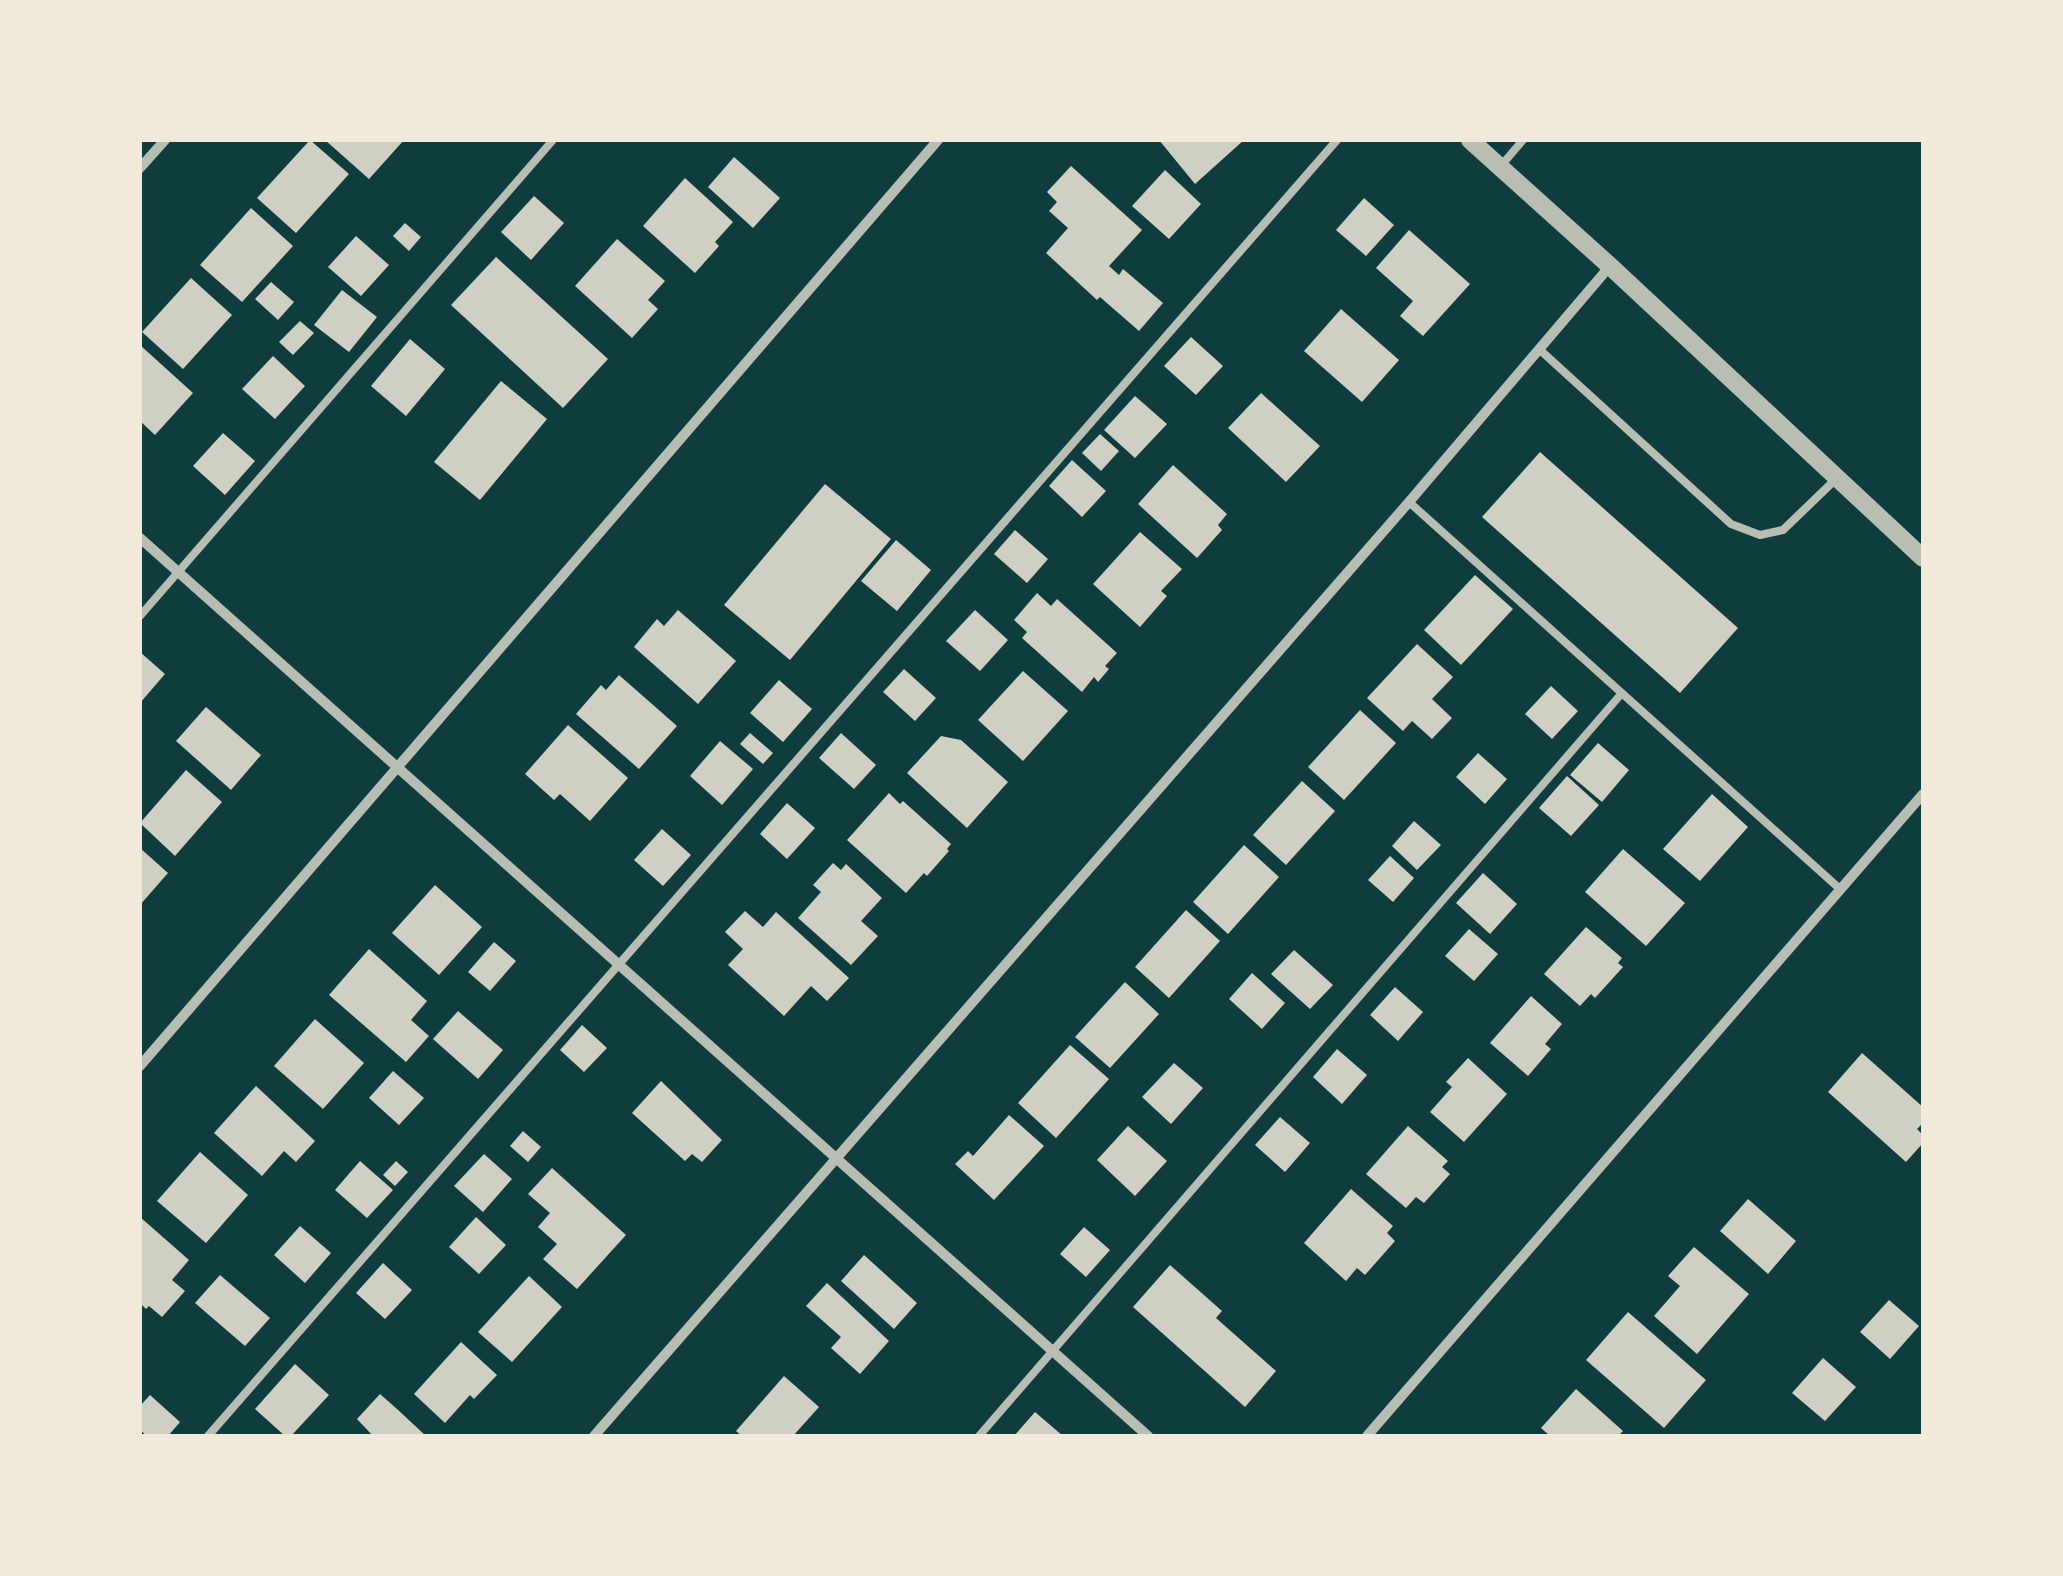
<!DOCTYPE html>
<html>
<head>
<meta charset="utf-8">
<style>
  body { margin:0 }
  #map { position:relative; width:2063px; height:1576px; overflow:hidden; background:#0f3d3e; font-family:Arial,sans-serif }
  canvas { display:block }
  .frame { position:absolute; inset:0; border:142px solid #f1e9da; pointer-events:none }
</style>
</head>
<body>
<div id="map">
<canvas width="2063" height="1576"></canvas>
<div class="frame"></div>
</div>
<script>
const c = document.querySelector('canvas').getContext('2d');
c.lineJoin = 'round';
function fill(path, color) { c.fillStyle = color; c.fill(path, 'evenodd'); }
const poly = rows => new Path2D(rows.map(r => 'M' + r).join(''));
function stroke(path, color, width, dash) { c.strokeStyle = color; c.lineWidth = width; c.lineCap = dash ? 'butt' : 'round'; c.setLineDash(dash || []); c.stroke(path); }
const building = poly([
  [310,140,349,174,296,233,257,198],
  [325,140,404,140,369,179],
  [1159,140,1244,140,1195,184],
  [734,157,780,198,753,228,708,187],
  [1071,166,1142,230,1109,266,1119,275,1123,269,1163,303,1139,331,1100,297,1097,300,1046,253,1068,228,1049,211,1057,202,1047,192],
  [1165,170,1201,204,1169,239,1132,206],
  [685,178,733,222,715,242,719,246,695,273,643,226],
  [534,196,564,223,531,260,501,232],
  [1364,198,1394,225,1366,256,1336,230],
  [251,208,293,246,242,302,200,265],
  [405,223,421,237,409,251,393,236],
  [1409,230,1470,284,1423,336,1400,316,1413,301,1376,268],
  [356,236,389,265,361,296,328,267],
  [617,239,665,281,648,300,658,309,632,338,575,286],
  [496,257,608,359,563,408,451,305],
  [191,278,232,315,183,369,142,332],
  [271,282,294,302,278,320,255,299],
  [342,290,377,317,349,352,314,325],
  [1341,309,1399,360,1362,402,1304,351],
  [300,321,314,333,293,355,279,342],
  [1191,337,1223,366,1196,395,1164,366],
  [410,339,445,369,406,416,371,386],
  [140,345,193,393,155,435,140,421],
  [273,356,305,386,275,419,242,389],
  [501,381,547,419,480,500,434,462],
  [1261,393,1320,446,1286,482,1228,428],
  [1135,396,1167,424,1135,458,1104,430],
  [223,433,255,461,225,495,193,466],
  [1100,434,1119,451,1101,471,1082,453],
  [1540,452,1738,628,1680,693,1482,517],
  [1072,460,1106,491,1082,517,1049,486],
  [1173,465,1227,514,1218,525,1222,530,1197,558,1138,504],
  [825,484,891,539,790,660,724,605],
  [1015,530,1048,559,1027,583,994,554],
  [1140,532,1182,569,1161,591,1167,596,1140,627,1093,584],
  [896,540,931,570,897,611,861,581],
  [1475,575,1513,609,1461,665,1424,630],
  [1037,593,1051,606,1057,599,1117,653,1105,666,1109,669,1098,682,1094,677,1082,692,1022,638,1027,632,1014,620],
  [678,610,736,661,698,704,634,647,657,619,664,626],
  [975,610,1008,640,980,671,946,641],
  [1417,644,1453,677,1432,699,1452,718,1432,739,1412,721,1403,731,1367,698],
  [140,652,165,674,140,703],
  [904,669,936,698,915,721,883,692],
  [1023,671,1068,711,1023,761,978,720],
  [619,675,677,726,639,769,576,714,601,685,606,690],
  [779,680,812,709,783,742,750,713],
  [1551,686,1578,711,1552,739,1525,714],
  [206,707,261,755,231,790,176,741],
  [1360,710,1396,743,1344,800,1308,767],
  [568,725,628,778,590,821,560,794,554,800,525,774],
  [750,733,773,753,763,764,740,744],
  [841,733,876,765,854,789,819,758],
  [941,736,961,740,1008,782,967,828,907,773],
  [720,741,753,769,722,805,690,776],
  [1598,743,1629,770,1602,802,1570,775],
  [1478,753,1507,779,1485,804,1456,777],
  [186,770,222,802,175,856,140,823],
  [1567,776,1599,805,1571,836,1539,808],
  [1302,781,1335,811,1286,865,1253,835],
  [889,793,900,804,903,801,951,844,947,849,949,851,927,876,924,873,906,893,847,840],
  [1712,794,1748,827,1700,881,1663,849],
  [787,803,815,828,787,859,760,834],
  [1414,821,1441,845,1417,870,1392,846],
  [662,829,691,855,663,886,634,860],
  [1244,845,1279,877,1228,934,1193,902],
  [140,848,168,873,140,905],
  [1623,849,1685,903,1646,946,1585,892],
  [1390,856,1414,878,1393,902,1368,880],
  [833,863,841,870,846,864,882,898,861,921,878,936,851,965,798,918,821,892,813,885],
  [1483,873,1517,904,1490,934,1456,903],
  [435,885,482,927,439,975,392,933],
  [1186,910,1220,941,1169,998,1135,967],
  [745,911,763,927,776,912,849,978,827,1001,811,986,784,1016,728,965,743,949,725,932],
  [1586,927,1622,958,1618,963,1623,967,1595,998,1591,994,1580,1006,1544,974],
  [1469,929,1498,954,1474,981,1445,956],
  [494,942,516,961,490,991,468,972],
  [369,949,427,1001,411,1020,429,1036,406,1062,329,995],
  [1294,950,1333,985,1310,1009,1271,974],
  [1252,973,1285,1003,1262,1029,1229,999],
  [1125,982,1159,1014,1110,1068,1075,1037],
  [1395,987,1423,1012,1398,1041,1370,1015],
  [1531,996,1562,1024,1545,1044,1551,1049,1528,1076,1490,1043],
  [458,1011,503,1050,478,1079,433,1039],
  [315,1019,364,1063,323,1109,274,1066],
  [582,1025,607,1048,584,1072,560,1050],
  [1070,1045,1109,1079,1056,1138,1018,1103],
  [1337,1049,1367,1075,1342,1104,1313,1077],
  [1862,1053,1923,1107,1923,1123,1917,1129,1923,1135,1923,1143,1906,1162,1828,1092],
  [1468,1058,1507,1094,1464,1142,1430,1112,1452,1087,1446,1082],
  [1174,1063,1203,1088,1171,1124,1142,1097],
  [393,1071,424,1098,399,1125,369,1098],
  [661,1081,722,1140,702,1162,692,1154,685,1161,632,1113],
  [256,1086,315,1141,296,1162,284,1151,262,1176,214,1133],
  [1009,1115,1044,1146,994,1200,955,1164,968,1151,973,1156],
  [1280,1117,1310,1143,1285,1172,1255,1145],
  [1128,1126,1167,1161,1135,1196,1097,1160],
  [1408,1126,1448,1161,1442,1167,1450,1174,1424,1203,1416,1197,1406,1208,1366,1174],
  [523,1131,541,1147,528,1162,510,1146],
  [200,1152,248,1195,206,1243,157,1201],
  [484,1154,512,1179,483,1212,454,1186],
  [360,1161,393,1190,367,1218,335,1190],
  [396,1161,408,1172,395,1186,383,1175],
  [552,1168,626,1235,577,1289,543,1259,557,1244,538,1227,550,1213,528,1194],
  [1351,1189,1393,1226,1387,1233,1395,1241,1365,1275,1357,1268,1346,1281,1304,1243],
  [1748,1199,1796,1241,1768,1274,1720,1231],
  [140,1217,189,1260,172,1280,185,1291,162,1317,149,1306,146,1309,140,1303],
  [476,1217,506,1245,479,1274,449,1247],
  [300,1226,331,1253,305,1283,274,1255],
  [1084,1227,1110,1250,1086,1277,1060,1254],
  [1694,1247,1749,1294,1697,1354,1654,1316,1680,1286,1668,1276],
  [864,1255,917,1303,894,1329,841,1281],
  [383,1263,412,1290,385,1319,356,1293],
  [1170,1265,1222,1311,1216,1318,1276,1371,1245,1407,1133,1307],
  [220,1275,270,1318,245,1346,195,1303],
  [529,1276,562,1307,512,1362,478,1332],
  [827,1283,889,1341,860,1374,831,1348,841,1337,806,1306],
  [1889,1300,1919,1326,1890,1359,1860,1332],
  [1628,1312,1706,1380,1664,1428,1586,1360],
  [461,1342,497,1375,474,1399,470,1395,445,1423,414,1394],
  [1823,1358,1856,1387,1825,1421,1792,1393],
  [295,1364,329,1395,291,1436,285,1436,255,1409],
  [784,1376,819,1407,793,1436,742,1436,736,1431],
  [1576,1389,1623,1431,1618,1436,1550,1436,1541,1428],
  [380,1394,397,1409,426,1436,373,1436,357,1419],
  [150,1395,180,1422,168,1436,147,1436,140,1430,140,1406],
  [1035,1412,1063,1436,1014,1436]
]);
const service = poly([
  [1500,167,1523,140],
  [1539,349,1731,524,1760,535,1783,530,1837,478],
  [1409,502,1840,889],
  [140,616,553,140],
  [208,1436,1337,140],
  [979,1436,1622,693]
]);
const minor = poly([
  [140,168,165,140],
  [140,538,1148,1436],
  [140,1066,938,140],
  [594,1436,1409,502,1610,266],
  [1367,1436,1923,794]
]);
const tertiary = poly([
  [1470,140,1610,266,1923,558]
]);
fill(building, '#cfcfc3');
stroke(service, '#b8beb3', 8);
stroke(minor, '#b8beb3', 10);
stroke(tertiary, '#b8beb3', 18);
</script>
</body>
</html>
